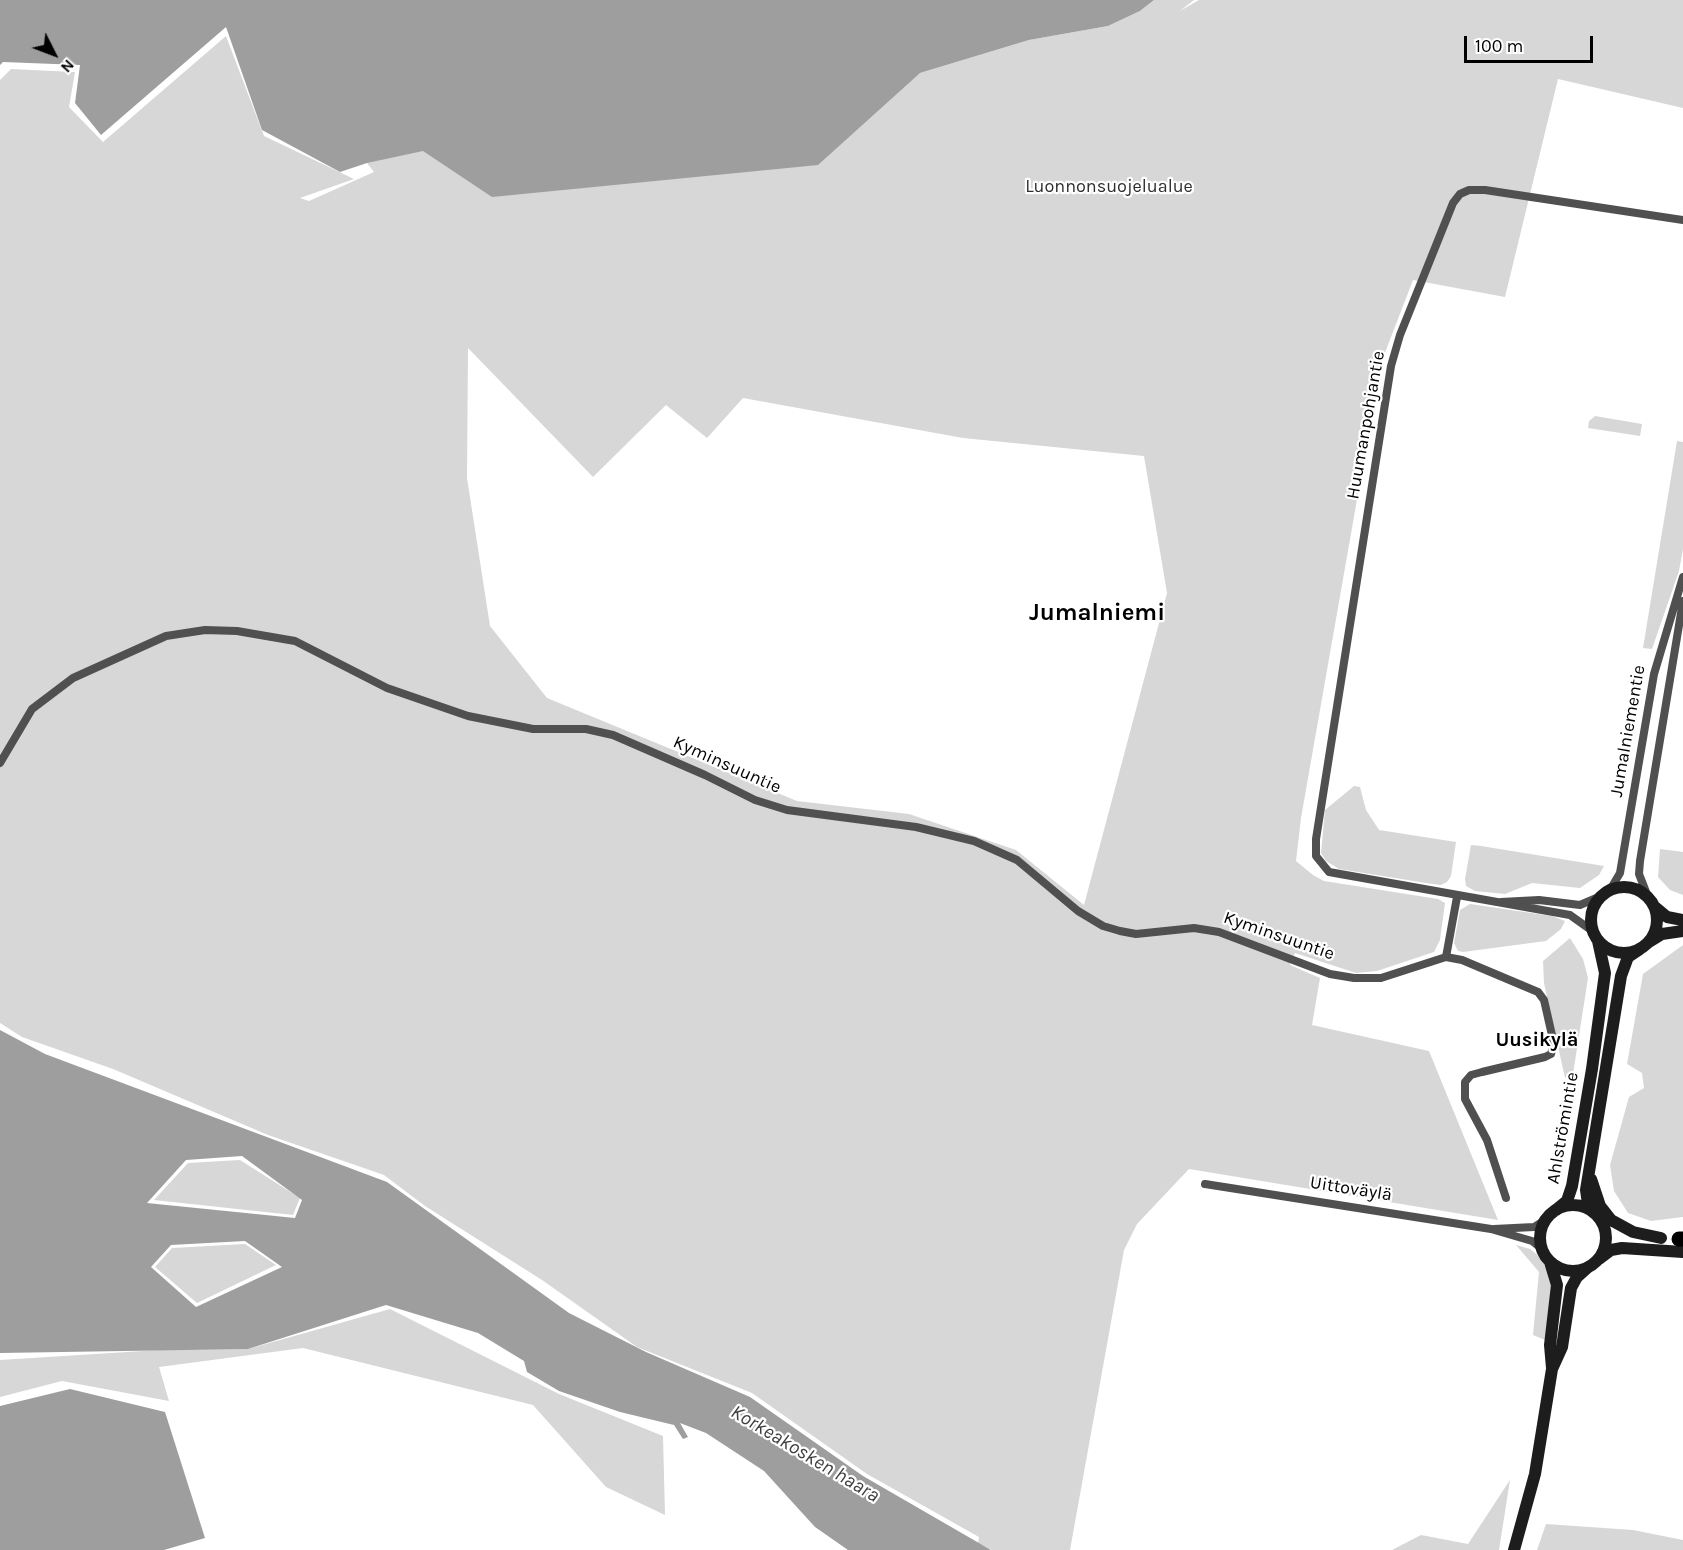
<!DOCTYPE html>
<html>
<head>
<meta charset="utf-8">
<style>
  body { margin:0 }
  #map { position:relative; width:1683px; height:1550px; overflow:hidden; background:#fff; font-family:Karla,sans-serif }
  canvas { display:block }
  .north { position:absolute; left:24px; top:24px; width:60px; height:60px; -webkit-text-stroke:4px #fff; paint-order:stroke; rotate:132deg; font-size:16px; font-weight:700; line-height:24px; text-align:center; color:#000 }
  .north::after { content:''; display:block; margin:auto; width:21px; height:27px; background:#000; clip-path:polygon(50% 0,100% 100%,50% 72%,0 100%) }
  .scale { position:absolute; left:1464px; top:36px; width:129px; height:27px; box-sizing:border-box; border:3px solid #000; border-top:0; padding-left:8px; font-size:18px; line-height:21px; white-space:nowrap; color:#000; -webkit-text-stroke:4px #fff; paint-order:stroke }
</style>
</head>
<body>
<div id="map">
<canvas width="1683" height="1550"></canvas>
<div class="north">N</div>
<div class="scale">100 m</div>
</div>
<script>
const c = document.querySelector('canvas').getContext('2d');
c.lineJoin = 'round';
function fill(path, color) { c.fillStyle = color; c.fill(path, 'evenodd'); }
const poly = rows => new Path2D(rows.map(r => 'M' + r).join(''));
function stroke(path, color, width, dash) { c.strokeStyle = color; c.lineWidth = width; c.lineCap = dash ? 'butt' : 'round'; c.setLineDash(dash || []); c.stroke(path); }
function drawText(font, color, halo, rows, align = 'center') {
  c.font = font + ' Karla,sans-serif'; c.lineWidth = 4.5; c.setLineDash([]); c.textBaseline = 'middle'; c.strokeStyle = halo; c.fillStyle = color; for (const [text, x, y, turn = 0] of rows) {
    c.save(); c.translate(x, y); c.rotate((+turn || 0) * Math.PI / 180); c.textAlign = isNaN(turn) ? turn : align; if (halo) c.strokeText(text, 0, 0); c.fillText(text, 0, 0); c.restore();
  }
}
const green = poly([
  [1154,0,1194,0,1180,11,1199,0,1683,0,1683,108,1558,79,1505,297,1413,280,1381,363,1301,818,1296,861,1313,875,1324,881,1438,899,1445,903,1440,940,1434,952,1377,971,1356,973,1295,953,1290,965,1320,978,1312,1025,1429,1051,1498,1220,1189,1169,1137,1224,1124,1250,1070,1550,992,1550,978,1543,979,1537,867,1474,752,1393,637,1347,542,1280,425,1206,384,1175,268,1135,113,1069,22,1037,0,1023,0,80,11,69,75,72,69,107,103,142,226,36,264,136,354,179,300,198,309,201,374,172,367,163,381,118,920,73,1029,40,1108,26,1140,11],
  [468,348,593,477,666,405,707,438,743,398,963,438,1144,456,1167,593,1084,905,1016,850,909,814,797,801,547,698,490,626,467,478],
  [1595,416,1642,424,1640,436,1588,428,1589,421],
  [1677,441,1683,442,1683,549,1679,571,1652,649,1643,648],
  [1354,786,1360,787,1366,810,1379,830,1456,842,1451,876,1447,882,1441,885,1426,883,1339,869,1326,861,1321,853,1325,810],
  [1471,845,1481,846,1604,866,1599,875,1580,888,1532,883,1505,894,1475,891,1466,886,1465,879],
  [1660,849,1683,852,1683,895,1670,890,1658,877],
  [1470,904,1552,916,1565,921,1561,929,1546,941,1463,952,1458,951,1454,943,1460,910],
  [1570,938,1583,959,1588,978,1573,1074,1565,1078,1544,983,1543,961],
  [1683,945,1683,1217,1651,1221,1628,1213,1614,1191,1610,1165,1629,1097,1644,1088,1642,1073,1627,1064,1643,974],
  [240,1160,300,1198,293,1215,154,1200,188,1163],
  [245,1244,276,1265,197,1303,155,1267,172,1248],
  [1516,1245,1530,1249,1541,1258,1553,1283,1545,1340,1533,1335,1539,1272],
  [390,1309,559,1394,663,1436,665,1515,606,1487,533,1405,303,1348,159,1367,169,1401,62,1381,0,1397,0,1360,159,1350,248,1349],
  [1510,1480,1499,1550,1392,1550,1421,1535,1468,1544],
  [1546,1524,1633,1530,1683,1540,1683,1550,1537,1550]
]);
const water = poly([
  [0,0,1154,0,1140,11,1108,26,1029,40,920,73,818,165,492,197,423,151,367,163,340,172,262,130,226,27,101,135,75,103,80,65,3,62,0,65],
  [0,1030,45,1054,387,1182,569,1313,646,1352,750,1397,863,1476,991,1550,848,1550,815,1527,764,1471,706,1433,680,1423,688,1437,683,1439,674,1425,620,1412,559,1391,527,1372,524,1361,478,1333,386,1305,248,1349,0,1353],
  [242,1156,302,1200,295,1218,147,1203,186,1160],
  [245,1241,282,1267,196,1307,151,1267,171,1245],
  [70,1389,165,1412,205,1538,164,1550,0,1550,0,1406]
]);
const street = poly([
  [0,763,32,709,73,678,166,636,205,630,237,631,295,641,387,688,468,716,533,729,586,729,613,735,705,775,755,800,787,810,916,827,974,841,1017,860,1078,911,1103,926,1120,931,1136,934,1194,928,1219,932,1330,974,1354,978,1381,978,1446,957,1462,960,1538,992,1544,1000,1554,1044,1551,1054,1545,1057,1482,1072,1471,1075,1465,1082,1465,1099,1487,1140,1506,1198],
  [1610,890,1620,873,1654,674,1683,577],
  [1648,897,1639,874,1640,861,1683,601],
  [1501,902,1539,900,1580,905,1601,896],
  [1591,930,1570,915,1329,872,1316,856,1316,839,1391,366,1400,335,1453,203,1460,194,1469,190,1485,190,1683,220],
  [1446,957,1457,897],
  [1205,1184,1491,1229,1532,1241,1542,1249],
  [1494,1229,1534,1227,1548,1218]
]);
const secondary = poly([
  '1591 920a33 33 0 1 1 66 0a33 33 0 1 1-66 0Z',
  [1655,907,1667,917,1683,920],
  [1649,942,1662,934,1683,931],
  [1591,1179,1600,1206,1611,1220,1633,1232,1661,1238],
  '1540 1238a33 33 0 1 1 66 0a33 33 0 1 1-66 0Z',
  [1556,1210,1567,1201,1572,1186,1592,1069,1605,973,1598,941],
  [1596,1214,1588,1204,1586,1190,1621,976,1628,957,1640,949],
  [1599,1259,1611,1250,1622,1248,1683,1252],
  [1550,1262,1557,1285,1550,1345,1552,1368],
  [1514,1550,1535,1474,1552,1369,1562,1347,1571,1288,1577,1277,1587,1268]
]);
const highway = poly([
  [1679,1239,1683,1239]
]);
const parkNames = [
  ["Luonnonsuojelualue",1109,187]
];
const streetNames = [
  ["Huumanpohjantie",1366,425,-80],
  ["Jumalniementie",1628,731,-80],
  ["Kyminsuuntie",727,765,24],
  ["Kyminsuuntie",1279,936,19],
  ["Ahlströmintie",1563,1128,-80],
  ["Uittoväylä",1351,1189,9]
];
const neighbourhoodNames = [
  ["Uusikylä",1537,1040]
];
const waterNames = [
  ["Korkeakosken haara",805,1454,31]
];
const districtNames = [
  ["Jumalniemi",1097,613]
];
fill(green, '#d7d7d7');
fill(water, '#9e9e9e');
stroke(street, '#505050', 8);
stroke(secondary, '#1d1d1d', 12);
stroke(highway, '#000', 15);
drawText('18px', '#2e2e2e', '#fff', parkNames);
drawText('18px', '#000', '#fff', streetNames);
drawText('bold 20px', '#000', '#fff', neighbourhoodNames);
drawText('italic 20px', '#3f3f3f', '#fff', waterNames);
drawText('bold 24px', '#000', '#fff', districtNames);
</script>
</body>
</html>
